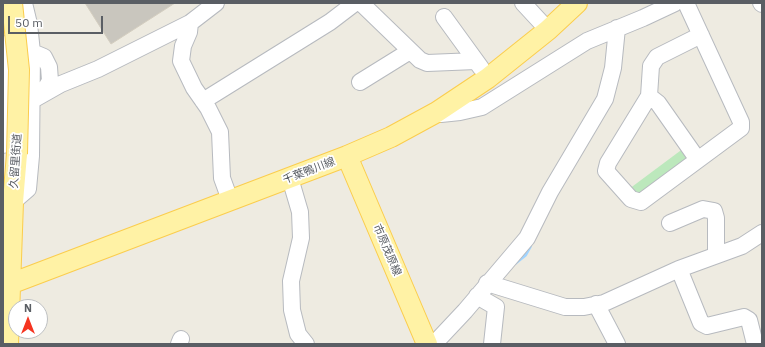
<!DOCTYPE html>
<html>
<head>
<meta charset="utf-8">
<style>
  body { margin:0 }
  #map { position:relative; width:765px; height:347px; overflow:hidden; background:#eeebe1; font-family:"IBM Plex Sans",sans-serif }
  canvas { display:block }
  .frame { position:absolute; inset:0; border:4px solid #5a5e64; pointer-events:none }
  .north { position:absolute; left:8px; top:299px; width:40px; height:40px; box-sizing:border-box; background:#fff; border:1px solid #bdbfc1; border-radius:50%; rotate:0deg; font-size:11px; font-weight:700; line-height:16px; text-align:center; color:#5a5e64 }
  .north::after { content:''; display:block; margin:auto; width:14px; height:18px; background:#f53420; clip-path:polygon(50% 0,100% 100%,50% 72%,0 100%) }
  .scale { position:absolute; left:8px; top:16px; width:95px; height:18px; box-sizing:border-box; border:2px solid #5a5e64; border-top:0; padding-left:5px; font-size:12px; line-height:14px; white-space:nowrap; color:#5a5e64; -webkit-text-stroke:3px #fff; paint-order:stroke }
</style>
</head>
<body>
<div id="map">
<canvas width="765" height="347"></canvas>
<div class="frame"></div>
<div class="north">N</div>
<div class="scale">50 m</div>
</div>
<script>
const c = document.querySelector('canvas').getContext('2d');
c.lineJoin = 'round';
function fill(path, color) { c.fillStyle = color; c.fill(path, 'evenodd'); }
const poly = rows => new Path2D(rows.map(r => 'M' + r).join(''));
function stroke(path, color, width, dash) { c.strokeStyle = color; c.lineWidth = width; c.lineCap = dash ? 'butt' : 'round'; c.setLineDash(dash || []); c.stroke(path); }
function drawText(font, color, halo, rows, align = 'center') {
  c.font = font + ' "IBM Plex Sans","Noto Sans JP",sans-serif'; c.lineWidth = 3.5; c.setLineDash([]); c.textBaseline = 'middle'; c.strokeStyle = halo; c.fillStyle = color; for (const [text, x, y, turn = 0] of rows) {
    c.save(); c.translate(x, y); c.rotate((+turn || 0) * Math.PI / 180); c.textAlign = isNaN(turn) ? turn : align; if (halo) c.strokeText(text, 0, 0); c.fillText(text, 0, 0); c.restore();
  }
}
const green = poly([
  [688,145,698,160,641,202,625,192]
]);
const stream = poly([
  [515,263,525,255,530,246]
]);
const building = poly([
  [85,3,175,3,111,44,85,3]
]);
const minor = poly([
  [361,3,420,60,427,63,476,61],
  [523,3,548,30],
  [686,3,741,122,741,128,641,202,631,199,606,171,608,163,649,96,651,66,657,57,701,35],
  [761,3,762,4],
  [444,17,481,68],
  [190,23,189,32,183,46,181,61,194,88,208,108,220,132,222,178,230,200],
  [3,44,3,145],
  [32,52,44,57,49,67,50,81,42,94],
  [360,82,410,51],
  [649,96,658,103,698,160],
  [31,101,61,84,98,69,190,23,216,3],
  [203,101,330,22,355,3],
  [437,112,441,114,460,112,482,107,587,41,643,18,675,3],
  [290,178,300,212,301,238,291,281,292,310,298,334,306,344],
  [13,202,28,189,31,156,32,52,29,24,24,3],
  [670,223,703,209,714,211,716,218,716,255],
  [679,269,701,323,707,326,744,317,749,320,755,344],
  [487,283,565,307,584,307,604,303,679,269,742,246,762,233],
  [477,296,496,307,492,344],
  [596,304,617,344],
  [179,344,181,339],
  [434,344,465,311,527,238,550,192,605,99,613,68,617,28]
]);
const major = poly([
  [347,156,427,344],
  [10,284,347,156,391,137,437,112,488,78,548,30,577,3],
  [8,344,13,202,17,154]
]);
const majorBridge = poly([
  [12,3,19,70,17,154]
]);
const streetNames = [
  ["久留里街道",16,161,-86],
  ["千葉鴨川線",309,171,-21],
  ["市原茂原線",387,250,67]
];
fill(green, '#bce8bc');
stroke(stream, '#a0d4ff', 4);
fill(building, '#c9c6be');
stroke(building, '#d3cdbf', 1);
stroke(minor, '#b7babf', 18);
stroke(major, '#fbcd4d', 22);
stroke(minor, '#fff', 16);
stroke(major, '#fff2a5', 20);
stroke(majorBridge, '#fbcd4d', 22, []);
stroke(majorBridge, '#fff2a5', 20);
drawText('11px', '#5a5e64', '#fff', streetNames);
</script>
</body>
</html>
